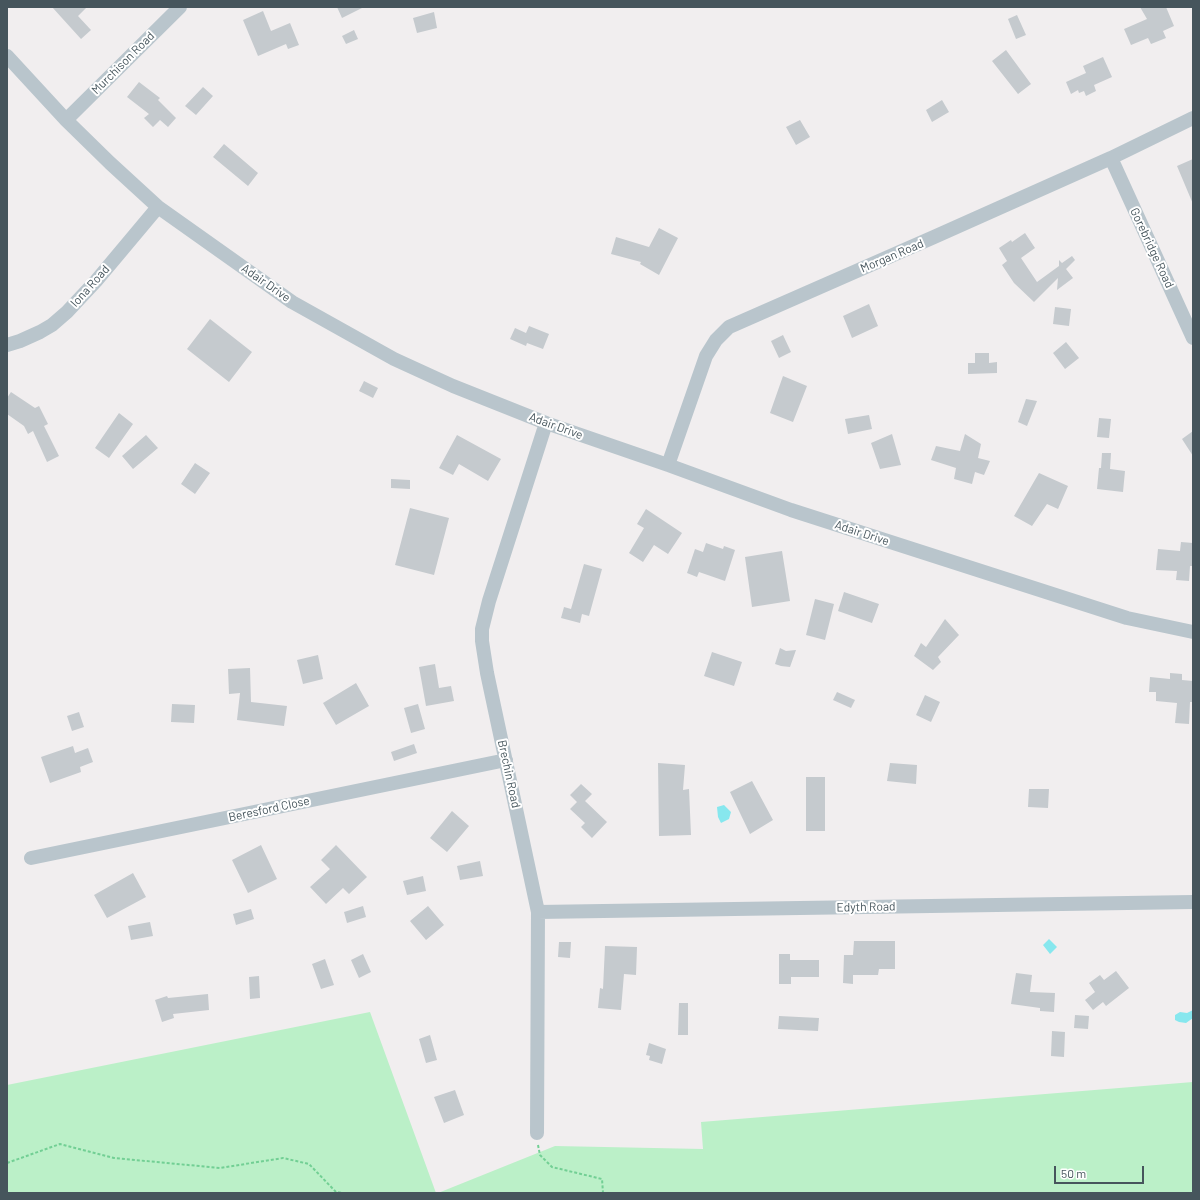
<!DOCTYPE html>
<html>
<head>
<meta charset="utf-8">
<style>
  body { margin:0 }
  #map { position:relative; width:1200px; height:1200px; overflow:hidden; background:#f1eeef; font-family:Barlow,sans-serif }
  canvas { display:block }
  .frame { position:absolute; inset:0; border:8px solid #46555c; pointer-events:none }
  .scale { position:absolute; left:1054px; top:1166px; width:90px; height:18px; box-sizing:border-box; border:2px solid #46555c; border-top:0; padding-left:5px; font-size:12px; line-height:14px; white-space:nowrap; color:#46555c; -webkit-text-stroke:3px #fff; paint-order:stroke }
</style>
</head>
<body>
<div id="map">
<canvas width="1200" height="1200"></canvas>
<div class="frame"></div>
<div class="scale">50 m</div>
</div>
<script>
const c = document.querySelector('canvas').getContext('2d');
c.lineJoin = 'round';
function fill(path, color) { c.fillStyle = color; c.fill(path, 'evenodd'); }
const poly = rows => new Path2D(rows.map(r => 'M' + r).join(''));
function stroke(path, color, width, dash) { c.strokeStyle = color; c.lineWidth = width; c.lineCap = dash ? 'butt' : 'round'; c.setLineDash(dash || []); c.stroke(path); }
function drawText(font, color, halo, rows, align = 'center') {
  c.font = font + ' Barlow,sans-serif'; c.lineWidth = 4; c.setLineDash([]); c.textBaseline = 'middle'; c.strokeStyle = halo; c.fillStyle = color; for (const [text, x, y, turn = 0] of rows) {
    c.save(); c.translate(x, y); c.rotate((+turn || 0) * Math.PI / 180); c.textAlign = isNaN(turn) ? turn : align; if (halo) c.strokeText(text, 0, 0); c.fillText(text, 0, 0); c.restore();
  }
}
const green = poly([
  [370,1012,436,1193,7,1193,7,1085],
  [1193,1082,1193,1193,438,1193,555,1146,703,1149,701,1122]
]);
const water = poly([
  [724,805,731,812,729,819,721,823,718,817,717,807],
  [1049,939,1057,947,1050,954,1043,945],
  [1193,1010,1193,1018,1186,1023,1179,1022,1175,1020,1175,1015,1180,1012,1187,1013]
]);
const building = poly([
  [52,7,87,7,78,16,91,30,81,39],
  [337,7,364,7,342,18],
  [1140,7,1166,7,1174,26,1163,31,1166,38,1151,44,1148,38,1131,45,1124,29,1147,19],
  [263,11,271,31,290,23,299,45,288,49,286,44,258,56,243,20],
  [434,12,437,28,417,33,413,18],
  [1017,15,1026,35,1016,39,1008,19],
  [354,30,358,39,346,44,342,36],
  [1006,50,1031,84,1018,94,992,61],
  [1103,57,1112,77,1094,85,1096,91,1086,96,1084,91,1079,93,1078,90,1071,94,1066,82,1086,73,1083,66],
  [139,82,160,98,158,100,176,118,168,127,160,120,153,127,144,118,149,114,127,97],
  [203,87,213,96,196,115,185,106],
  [942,100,949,112,932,122,926,110],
  [800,120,810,137,796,145,786,127],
  [224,144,258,173,248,186,213,157],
  [1193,159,1193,204,1177,166],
  [659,228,678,238,659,275,640,264,641,262,611,254,616,237,649,247],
  [1025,233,1035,248,1021,258,1037,282,1059,266,1059,260,1062,263,1072,256,1075,260,1066,269,1073,278,1057,290,1058,278,1034,302,1014,283,1002,265,1007,261,999,248,1011,240,1012,242],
  [869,304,878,326,852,338,843,316],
  [1055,307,1071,309,1069,326,1053,324],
  [210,319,252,352,229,382,187,349],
  [529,326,549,334,543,349,527,343,526,346,510,339,515,328,526,333],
  [783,335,791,352,779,358,771,341],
  [1066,342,1079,358,1065,369,1053,353],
  [975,353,989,353,989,363,997,362,997,373,968,374,968,363,975,363],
  [783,376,807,386,793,422,770,413],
  [364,381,378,388,373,398,359,391],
  [11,392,35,408,39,406,48,424,44,426,59,456,47,462,33,431,28,434,24,426,7,414,7,398],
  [1026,399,1037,401,1027,426,1018,422],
  [119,413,133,424,109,458,95,448],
  [869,415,872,429,848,434,845,419],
  [1099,418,1111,419,1109,438,1097,437],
  [1193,431,1193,456,1182,439],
  [892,434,901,465,880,469,871,443],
  [965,434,981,444,978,458,990,461,984,475,975,472,972,484,954,479,956,468,931,460,936,446,960,451],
  [146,435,158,448,133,469,122,456],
  [457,435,501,459,488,481,459,464,453,475,439,468],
  [1102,453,1111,453,1110,469,1125,471,1123,492,1097,489,1099,468,1101,468],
  [195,463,210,473,195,494,181,484],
  [1039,473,1068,486,1058,509,1047,504,1032,526,1014,516],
  [391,479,410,480,410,489,391,488],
  [410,508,449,518,434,575,395,565],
  [646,509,682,533,668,554,654,545,643,562,629,553,644,528,637,524],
  [1181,542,1193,543,1193,566,1190,566,1189,581,1176,580,1177,571,1156,570,1158,549,1180,551],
  [706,543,723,549,724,546,735,550,725,581,699,572,697,577,687,573,695,549,703,552],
  [782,551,790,601,752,607,745,557],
  [584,564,602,569,589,616,582,614,580,623,561,618,564,607,571,609],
  [844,592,879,604,872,623,838,611],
  [815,599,834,604,825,640,806,635],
  [945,619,959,635,938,657,941,662,933,670,914,656,921,643,926,647],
  [780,648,786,651,796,650,790,667,781,666,775,664],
  [712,652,742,662,734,686,704,676],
  [318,655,323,679,303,684,297,660],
  [435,664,439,688,451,686,454,701,426,706,419,667],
  [250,668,251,702,287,706,284,726,237,720,240,693,229,694,228,669],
  [1170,673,1182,674,1182,680,1193,681,1193,702,1190,702,1189,724,1175,723,1177,703,1156,701,1156,692,1149,692,1150,677,1170,679],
  [356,683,369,706,336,725,323,703],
  [837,692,855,700,851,708,833,700],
  [925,695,940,702,931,722,916,715],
  [172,704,195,705,194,723,171,722],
  [418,704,425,729,411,733,404,708],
  [79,712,84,727,72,731,67,716],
  [414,744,417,753,394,761,391,752],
  [73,746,75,753,88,748,93,762,80,767,81,772,50,783,41,757],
  [658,763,685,765,683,790,689,789,691,835,659,836],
  [890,763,917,765,916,784,887,781],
  [806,777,825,777,825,831,806,831],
  [752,781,773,820,750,834,730,792],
  [581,784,592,794,585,801,607,822,592,838,581,827,585,823,570,809,577,802,570,795],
  [1029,789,1049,789,1048,808,1028,807],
  [452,811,469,826,447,852,430,838],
  [261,845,277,879,248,893,232,860],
  [336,845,367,877,349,894,343,888,326,904,310,887,330,869,321,860],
  [480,861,483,876,460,880,457,866],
  [133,873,146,897,107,918,94,895],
  [423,876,426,891,407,895,403,881],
  [363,906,366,917,347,923,344,912],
  [428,906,444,925,426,940,410,921],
  [251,909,254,919,236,925,233,914],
  [150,922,153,936,131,940,128,926],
  [854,941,895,941,895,969,879,969,878,975,853,975,853,984,843,983,844,955,853,955],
  [559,942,571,942,570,958,558,957],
  [605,946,637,947,636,975,624,974,621,1010,598,1008,600,988,603,989],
  [363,954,371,972,359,978,351,960],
  [779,954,790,954,790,960,819,960,819,977,791,977,791,984,779,984],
  [325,959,334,985,321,989,312,964],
  [1116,971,1129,988,1106,1006,1103,1002,1093,1010,1085,1000,1095,992,1089,983,1100,975,1104,980],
  [1016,973,1032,975,1030,992,1055,993,1054,1012,1040,1011,1040,1008,1011,1004],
  [259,976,260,998,250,999,249,977],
  [208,994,209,1010,173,1014,174,1018,162,1022,155,1000,167,996,168,998],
  [679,1003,688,1003,688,1035,678,1035],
  [1075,1015,1089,1016,1088,1029,1074,1028],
  [779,1016,819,1018,818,1031,778,1029],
  [1052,1031,1065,1032,1064,1057,1051,1056],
  [430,1035,437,1060,426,1063,419,1039],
  [649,1043,666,1049,662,1064,649,1060,650,1056,646,1055],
  [455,1090,464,1115,444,1123,434,1097]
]);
const path = poly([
  [538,1145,540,1155,552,1167,602,1179,603,1193],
  [7,1163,60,1144,114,1158,220,1168,283,1158,309,1164,336,1192,342,1193]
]);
const street = poly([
  [7,56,66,120,110,163,158,207,292,302,394,359,453,386,546,423,668,465,791,510,1127,618,1193,632],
  [66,120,180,7],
  [1111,158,1193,338],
  [7,345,20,341,40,332,52,325,67,312,96,281,158,207],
  [668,465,706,356,716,340,729,327,934,237,1111,158,1193,118],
  [31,858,506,760],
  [538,912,1193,902],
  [537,1133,538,912,487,673,482,641,482,629,489,601,546,423]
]);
const streetNames = [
  ["Murchison Road",123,63,-45],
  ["Gorebridge Road",1152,248,65],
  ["Morgan Road",892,256,-23],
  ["Adair Drive",266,283,35],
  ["Iona Road",90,286,-48],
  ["Adair Drive",556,426,20],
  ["Adair Drive",862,533,18],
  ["Brechin Road",509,774,78],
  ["Beresford Close",269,809,-12],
  ["Edyth Road",866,907,-1]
];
fill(green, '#bbf0c8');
fill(water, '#87e7ee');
fill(building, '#c5cace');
stroke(path, '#72cf94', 2, [3, 2]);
stroke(street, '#b9c5cc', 14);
drawText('12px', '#46555c', '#fff', streetNames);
</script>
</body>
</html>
